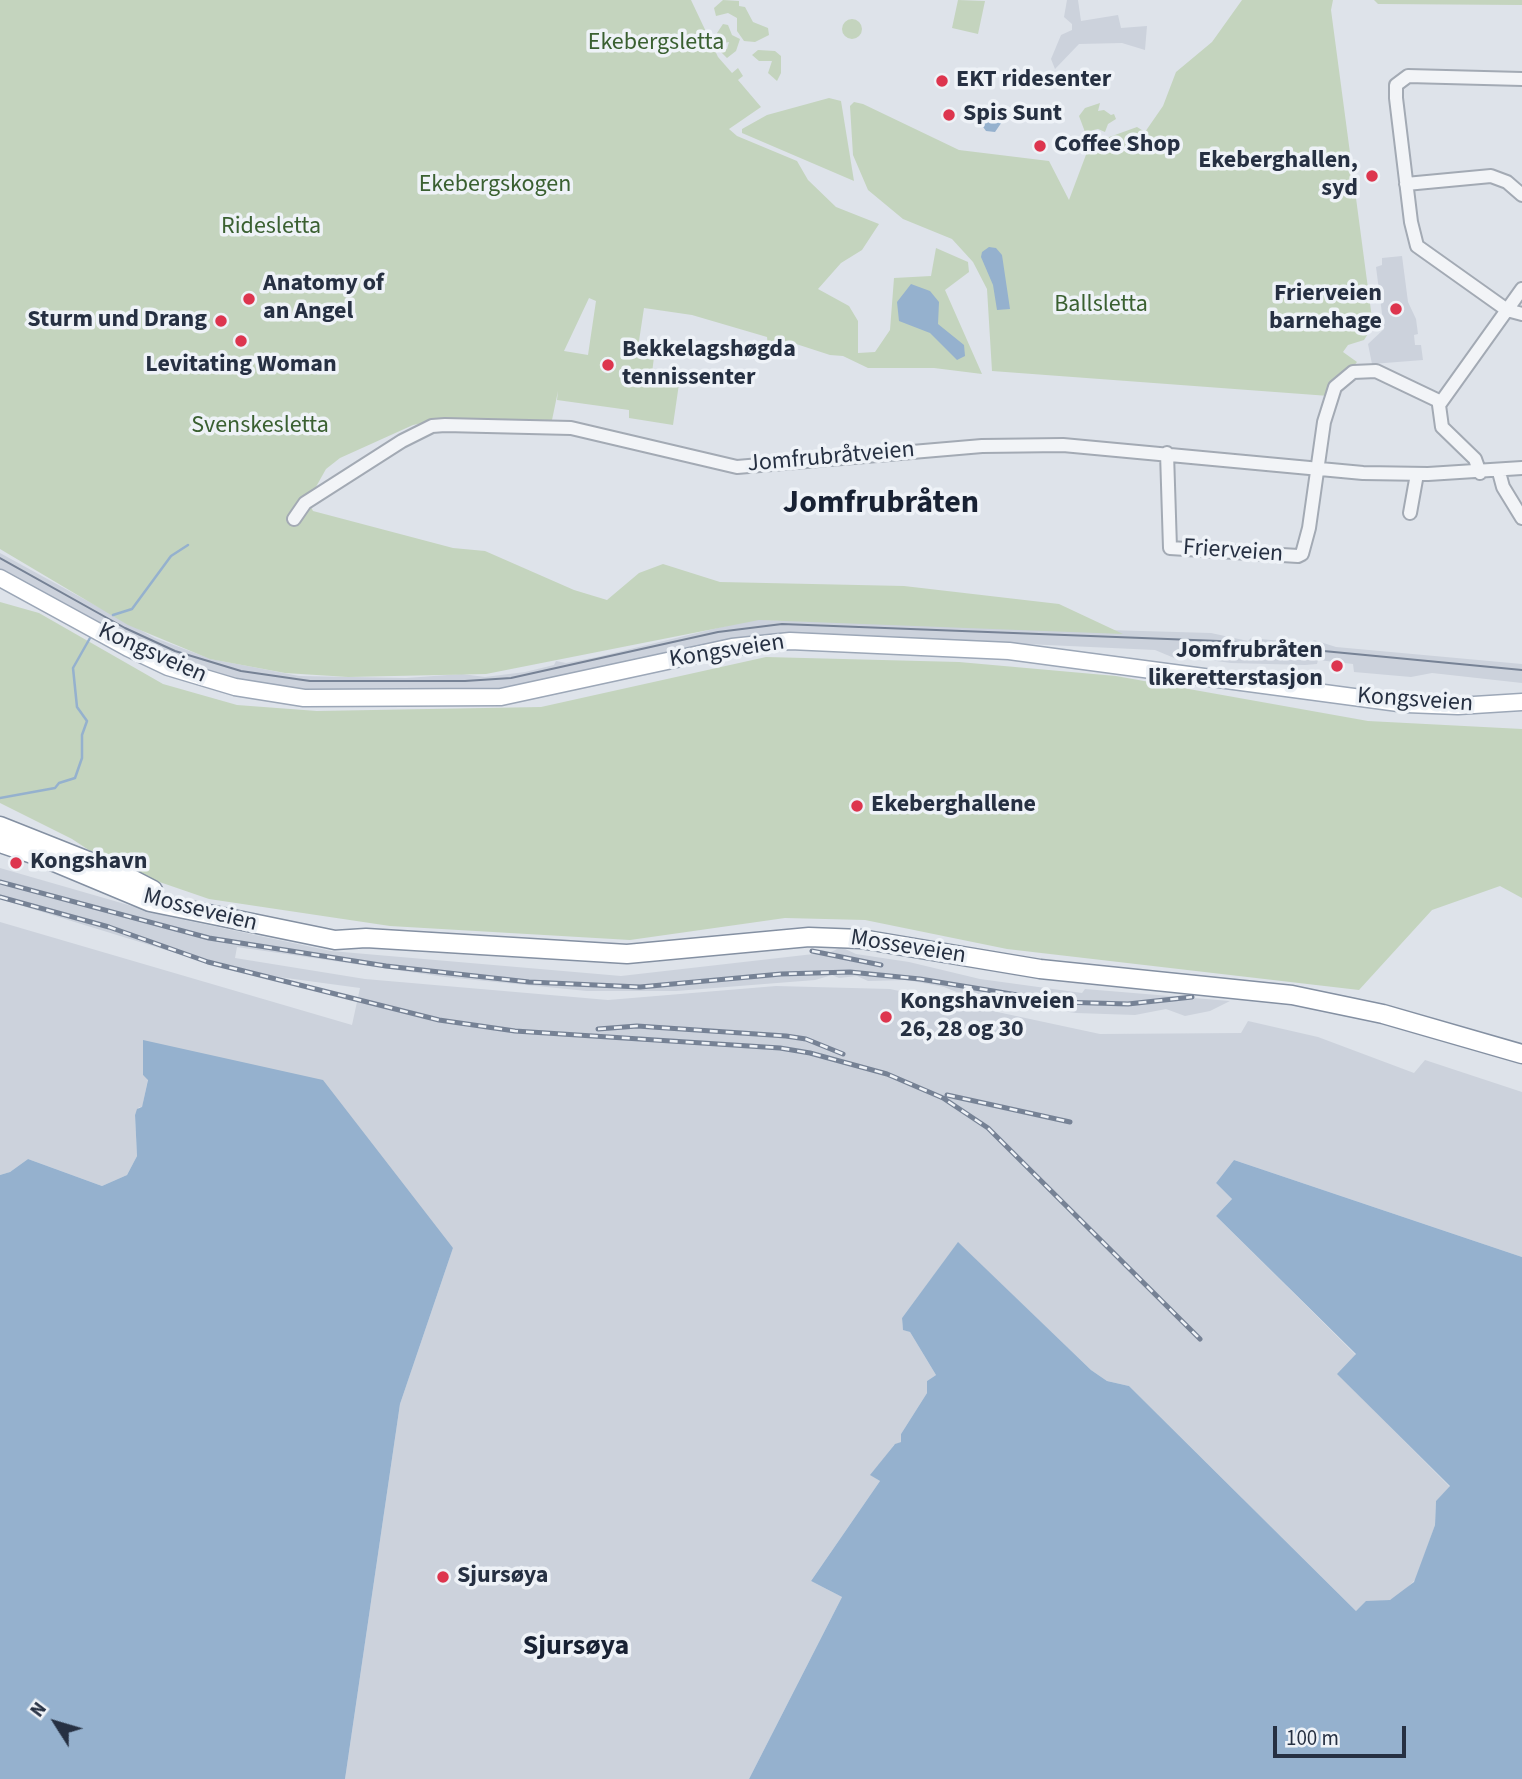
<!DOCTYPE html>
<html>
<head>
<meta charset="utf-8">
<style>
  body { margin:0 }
  #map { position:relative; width:1522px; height:1779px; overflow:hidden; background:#dee3ea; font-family:"Source Sans 3",sans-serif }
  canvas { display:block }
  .north { position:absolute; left:21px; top:1688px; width:70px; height:70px; -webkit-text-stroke:5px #eef2f7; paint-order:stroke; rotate:307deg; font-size:19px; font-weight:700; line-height:28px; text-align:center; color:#263042 }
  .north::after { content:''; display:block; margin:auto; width:24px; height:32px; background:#263042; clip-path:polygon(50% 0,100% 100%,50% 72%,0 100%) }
  .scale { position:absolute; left:1273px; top:1726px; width:133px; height:32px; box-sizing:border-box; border:4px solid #263042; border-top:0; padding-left:9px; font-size:21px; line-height:24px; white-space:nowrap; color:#263042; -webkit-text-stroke:5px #eef2f7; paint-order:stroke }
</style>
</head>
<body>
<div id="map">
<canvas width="1522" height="1779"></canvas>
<div class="north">N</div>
<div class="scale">100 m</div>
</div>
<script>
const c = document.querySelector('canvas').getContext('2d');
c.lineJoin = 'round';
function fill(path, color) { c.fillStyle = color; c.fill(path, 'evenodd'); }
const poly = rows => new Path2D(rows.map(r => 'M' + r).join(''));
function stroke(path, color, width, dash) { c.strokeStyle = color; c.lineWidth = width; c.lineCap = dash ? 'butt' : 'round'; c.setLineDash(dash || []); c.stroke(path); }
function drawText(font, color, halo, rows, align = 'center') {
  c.font = font + ' "Source Sans 3",sans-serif'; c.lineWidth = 7; c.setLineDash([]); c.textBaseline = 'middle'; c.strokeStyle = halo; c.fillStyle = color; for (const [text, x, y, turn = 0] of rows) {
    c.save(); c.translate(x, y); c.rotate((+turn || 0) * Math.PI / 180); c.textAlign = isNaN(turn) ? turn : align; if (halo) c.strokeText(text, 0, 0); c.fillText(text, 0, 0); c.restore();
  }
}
const built = poly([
  [1067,0,1078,0,1081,21,1118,15,1121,28,1147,26,1145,50,1122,43,1079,44,1055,69,1051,59,1061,35,1072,30,1072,24,1064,17],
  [1402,256,1408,302,1416,319,1418,334,1414,335,1415,345,1421,345,1423,360,1372,364,1368,344,1384,329,1376,267,1382,265,1382,258],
  [0,553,155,638,211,659,299,676,406,678,462,674,485,677,525,672,554,665,556,661,566,663,597,657,759,618,762,620,1211,633,1248,641,1251,638,1310,644,1314,640,1336,647,1522,664,1522,683,1432,673,1411,677,1354,672,1353,664,1318,660,1317,664,1305,665,1231,663,1180,656,1179,660,1155,650,790,633,716,642,509,688,301,690,240,681,191,667,134,643,0,569],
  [0,868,170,917,331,951,621,976,831,952,841,947,856,954,909,962,980,979,1082,993,1085,989,1230,1001,1210,1011,1185,1016,1166,1009,1135,1015,1076,1013,972,998,944,987,907,980,868,981,857,976,839,978,832,975,815,980,676,991,587,991,445,977,237,947,235,958,365,979,608,1000,776,986,890,989,1100,1034,1241,1033,1248,1021,1318,1037,1414,1073,1425,1060,1522,1092,1522,1257,1234,1160,1216,1183,1232,1199,1216,1216,1356,1355,1338,1374,1450,1487,1436,1501,1435,1525,1416,1579,1400,1595,1390,1600,1369,1602,1356,1611,1129,1386,1107,1381,1091,1370,958,1243,902,1318,903,1329,910,1332,936,1375,927,1381,927,1393,901,1434,901,1442,894,1445,871,1475,880,1481,811,1581,842,1597,749,1779,345,1779,400,1404,453,1248,143,1041,143,1075,148,1079,142,1108,139,1107,135,1115,137,1156,127,1175,102,1186,28,1159,10,1172,0,1175,0,922,352,1025,360,988,234,971,0,899]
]);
const green = poly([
  [0,0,691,0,718,57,732,73,738,68,743,76,738,80,761,107,729,129,737,136,797,161,808,180,836,207,879,224,862,250,841,263,818,289,849,306,858,321,858,353,875,352,890,330,894,278,931,276,936,248,968,262,969,272,945,290,982,374,934,368,868,368,843,356,830,355,790,342,768,346,767,337,692,315,644,308,637,354,654,357,652,373,680,377,673,425,629,418,629,410,557,400,558,391,552,420,437,420,413,425,340,458,326,469,308,501,313,511,453,548,485,551,574,590,607,600,639,573,663,564,720,582,904,586,1059,604,1123,634,759,620,486,674,348,677,285,673,210,659,128,625,0,549],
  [589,298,596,301,588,355,564,351],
  [723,0,739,1,739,6,745,7,753,22,768,28,769,35,755,42,744,41,737,31,737,18,728,13,716,16,714,8],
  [958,0,985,1,978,34,952,28],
  [1242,0,1333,0,1331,10,1373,326,1364,340,1348,345,1343,352,1357,362,1329,396,992,371,987,289,973,262,952,239,903,219,868,190,853,155,850,106,854,102,863,104,959,150,1049,161,1069,200,1090,144,1137,127,1145,132,1163,106,1176,72,1212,42],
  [1374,0,1522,0,1522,5,1378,4],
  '842 29a10 10 0 1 1 20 0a10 10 0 1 1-20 0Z',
  [723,24,728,25,732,35,740,39,736,51,727,58,720,51,727,49,729,42,724,43,717,33],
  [758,50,775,51,781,56,781,73,777,81,768,73,772,61,759,61,752,55],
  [829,98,841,101,854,181,742,133,742,129,767,115],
  [1100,103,1098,111,1104,110,1111,115,1114,114,1116,119,1108,124,1105,132,1098,129,1085,132,1079,116,1085,108],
  [0,602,39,613,163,684,237,705,317,711,541,707,766,657,959,662,1116,676,1368,721,1522,729,1522,898,1500,886,1432,910,1359,990,1007,949,865,920,785,918,630,940,390,926,209,899,113,866,72,839,0,803]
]);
const water = poly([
  [988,111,1006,116,995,132,986,131,981,124,981,115],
  [989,247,996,248,1002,255,1010,309,997,310,993,285,981,257,982,252],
  [911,284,930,291,939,302,938,324,964,345,965,356,957,360,930,333,899,321,897,302],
  [143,1040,323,1080,453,1248,400,1404,345,1779,0,1779,0,1175,10,1172,28,1159,102,1186,127,1175,137,1156,135,1115,137,1109,142,1107,148,1080,143,1075],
  [1234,1160,1522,1257,1522,1779,749,1779,842,1597,811,1581,880,1481,870,1475,895,1444,901,1442,901,1434,927,1393,927,1381,936,1375,910,1332,903,1330,902,1318,958,1242,1091,1370,1107,1381,1129,1386,1356,1611,1366,1601,1390,1600,1414,1582,1435,1525,1436,1501,1450,1486,1337,1374,1356,1354,1216,1216,1232,1199,1216,1183]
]);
const stream = poly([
  [113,615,132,609,171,556,188,545],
  [0,798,55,788,59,783,75,778,82,758,82,735,87,721,77,707,73,668,90,638]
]);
const minor = poly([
  [1522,79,1408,76,1396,85,1396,98,1411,222,1417,246,1507,310,1522,314],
  [1406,184,1491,176,1507,182,1522,195],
  [1167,453,1170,548,1298,556,1302,554,1309,528,1324,422,1335,387,1353,372,1376,371,1441,402],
  [1499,472,1503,487,1522,518],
  [1480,473,1475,459,1442,427,1439,405,1522,289],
  [1410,513,1417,474],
  [294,519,305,503,402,441,432,426,445,425,571,428,737,467,982,446,1063,445,1363,473,1428,474,1522,468]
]);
const major = poly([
  [0,578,128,648,168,667,235,687,304,698,501,697,732,647,790,641,1009,651,1406,704,1458,706,1522,702]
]);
const highway = poly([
  [0,826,126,876,153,890],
  [0,843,47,859,150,902,335,940,366,938,627,954,809,937,861,939,1040,969,1292,995,1383,1014,1522,1054]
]);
const tram = poly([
  [0,558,125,628,175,651,241,671,310,681,465,681,511,678,718,632,782,624,1219,641,1522,670]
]);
const rail = poly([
  [0,882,209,938,386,966,529,982,640,987,781,974,850,972,920,979,1060,1002,1128,1004,1192,997],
  [0,897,109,927,208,962,439,1020,515,1031,780,1048,810,1053,887,1074,943,1098,988,1128,1200,1339],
  [812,951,881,965],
  [598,1029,637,1026,786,1036,806,1039,843,1054],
  [947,1095,1070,1122]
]);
const markers = [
  [942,81,7,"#dd354e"],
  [949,115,7,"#dd354e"],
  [1040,146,7,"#dd354e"],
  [1372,176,7,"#dd354e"],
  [249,299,7,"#dd354e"],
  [1396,309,7,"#dd354e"],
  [221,321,7,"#dd354e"],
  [241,341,7,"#dd354e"],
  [608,365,7,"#dd354e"],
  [1337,666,7,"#dd354e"],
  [857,806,7,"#dd354e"],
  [16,863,7,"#dd354e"],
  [886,1017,7,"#dd354e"],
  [443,1577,7,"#dd354e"]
];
const parkNames = [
  ["Ekebergsletta",656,44],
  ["Ekebergskogen",495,186],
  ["Ridesletta",271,228],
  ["Ballsletta",1101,306],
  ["Svenskesletta",260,427]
];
const poiNames = [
  ["EKT ridesenter",956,81],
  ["Spis Sunt",963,115],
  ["Coffee Shop",1054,146],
  ["Ekeberghallen,",1358,162,"right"],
  ["syd",1358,190,"right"],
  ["Anatomy of",263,285],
  ["an Angel",263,313],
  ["Frierveien",1382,295,"right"],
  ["barnehage",1382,323,"right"],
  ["Sturm und Drang",207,321,"right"],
  ["Bekkelagshøgda",622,351],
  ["tennissenter",622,379],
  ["Levitating Woman",241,366,"center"],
  ["Jomfrubråten",1323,652,"right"],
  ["likeretterstasjon",1323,680,"right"],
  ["Ekeberghallene",871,806],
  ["Kongshavn",30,863],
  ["Kongshavnveien",900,1003],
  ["26, 28 og 30",900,1031],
  ["Sjursøya",457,1577]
];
const streetNames = [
  ["Jomfrubråtveien",831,458,-5],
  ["Frierveien",1233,552,4],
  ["Kongsveien",727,652,-9],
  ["Kongsveien",152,654,24],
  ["Kongsveien",1415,701,4],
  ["Mosseveien",200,911,14],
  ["Mosseveien",908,948,9]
];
const quarterNames = [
  ["Sjursøya",576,1648]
];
const districtNames = [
  ["Jomfrubråten",881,505]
];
fill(built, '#ccd2dc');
fill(green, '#c4d4be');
fill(water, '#95b1ce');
stroke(stream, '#95b1ce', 2.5);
stroke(minor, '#a3aab4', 16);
stroke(major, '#9ca7b7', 19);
stroke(highway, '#8490a2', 21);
stroke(minor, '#f2f4f7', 12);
stroke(major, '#fff', 16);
stroke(highway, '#fff', 18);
stroke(tram, '#768295', 2);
stroke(rail, '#768295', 5);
stroke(rail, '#eef2f7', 2.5, [8]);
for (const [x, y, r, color] of markers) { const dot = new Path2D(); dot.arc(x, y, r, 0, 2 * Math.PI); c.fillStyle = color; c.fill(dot); stroke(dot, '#eef2f7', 2.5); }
drawText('24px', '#3a6031', '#eef2f7', parkNames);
drawText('bold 24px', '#263042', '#eef2f7', poiNames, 'left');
drawText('24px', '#263042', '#eef2f7', streetNames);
drawText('bold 28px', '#182133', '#eef2f7', quarterNames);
drawText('bold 32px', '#182133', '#eef2f7', districtNames);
</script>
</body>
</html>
